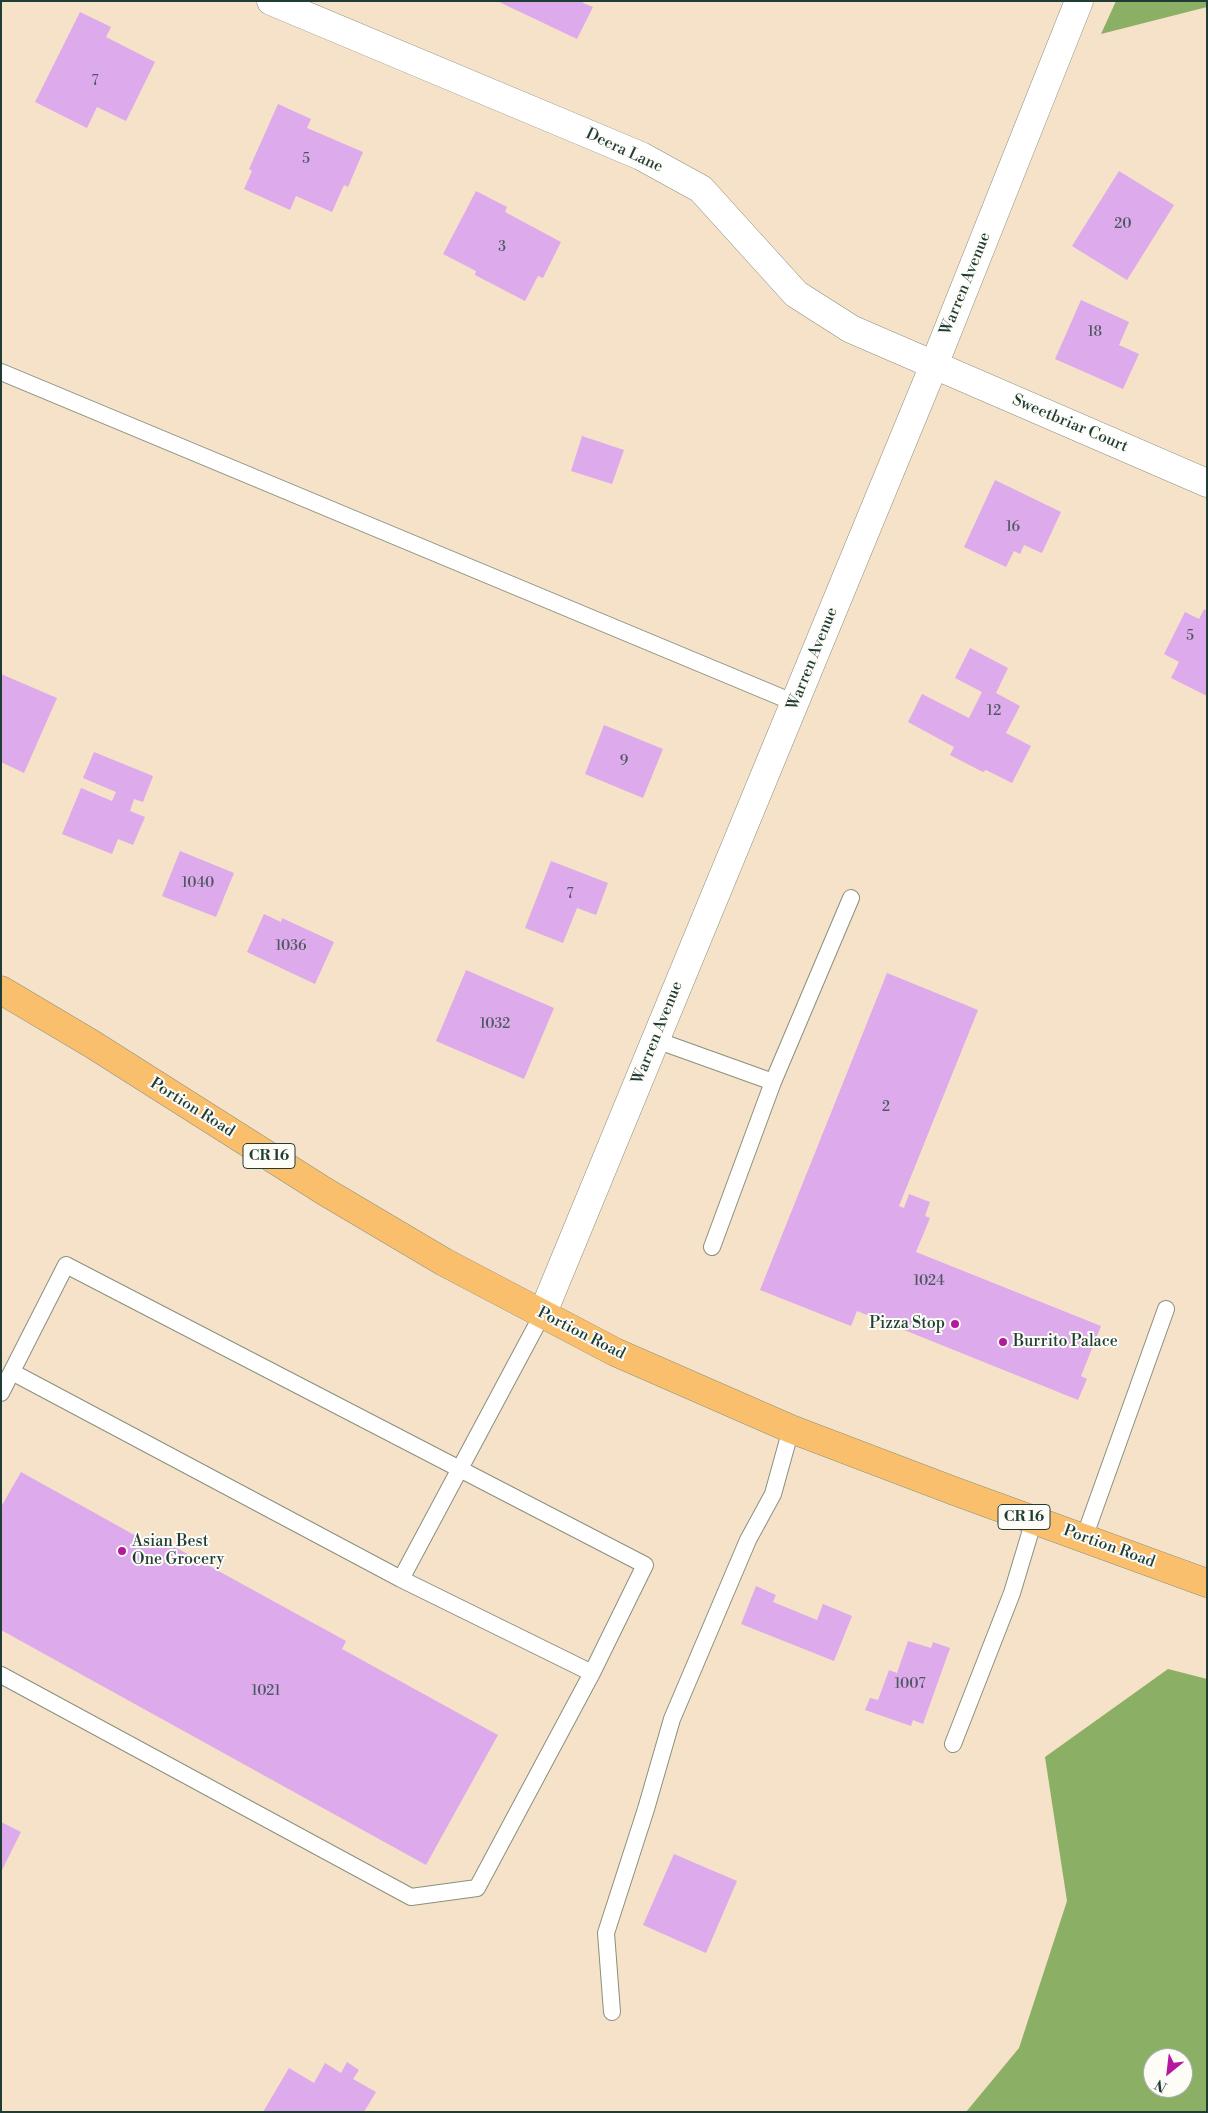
<!DOCTYPE html>
<html>
<head>
<meta charset="utf-8">
<style>
  body { margin:0 }
  #map { position:relative; width:1208px; height:2113px; overflow:hidden; background:#f5e2c8; font-family:"Libre Bodoni",serif }
  canvas { display:block }
  .frame { position:absolute; inset:0; border:2px solid #1f3d34; pointer-events:none }
  .north { position:absolute; left:1143px; top:2048px; width:50px; height:50px; box-sizing:border-box; background:#fdfcf7; border:1px solid #a4b0a9; border-radius:50%; rotate:209deg; font-size:14px; font-weight:700; line-height:20px; text-align:center; color:#1f3d34 }
  .north::after { content:''; display:block; margin:auto; width:18px; height:22px; background:#b5179e; clip-path:polygon(50% 0,100% 100%,50% 72%,0 100%) }
</style>
</head>
<body>
<div id="map">
<canvas width="1208" height="2113"></canvas>
<div class="frame"></div>
<div class="north">N</div>
</div>
<script>
const c = document.querySelector('canvas').getContext('2d');
c.lineJoin = 'round';
function fill(path, color) { c.fillStyle = color; c.fill(path, 'evenodd'); }
const poly = rows => new Path2D(rows.map(r => 'M' + r).join(''));
function stroke(path, color, width, dash) { c.strokeStyle = color; c.lineWidth = width; c.lineCap = dash ? 'butt' : 'round'; c.setLineDash(dash || []); c.stroke(path); }
function drawText(font, color, halo, rows, align = 'center') {
  c.font = font + ' "Libre Bodoni",serif'; c.lineWidth = 4; c.setLineDash([]); c.textBaseline = 'middle'; c.strokeStyle = halo; c.fillStyle = color; for (const [text, x, y, turn = 0] of rows) {
    c.save(); c.translate(x, y); c.rotate((+turn || 0) * Math.PI / 180); c.textAlign = isNaN(turn) ? turn : align; if (halo) c.strokeText(text, 0, 0); c.fillText(text, 0, 0); c.restore();
  }
}
const forest = poly([
  [1116,1,1207,1,1207,7,1101,34],
  [1168,1669,1207,1679,1207,2112,966,2112,1019,2048,1067,1901,1045,1757],
  [1153,2058,1183,2058,1183,2088,1153,2088]
]);
const building = poly([
  [497,1,584,1,583,3,593,7,577,39],
  [80,12,111,27,106,37,155,62,126,121,97,107,87,128,35,102],
  [278,104,311,119,307,128,363,152,348,187,344,185,332,212,296,196,290,210,244,189,252,171,249,169],
  [1119,171,1174,205,1127,280,1072,246],
  [476,191,507,207,505,212,561,242,543,278,538,276,525,301,475,275,476,271,443,254],
  [1081,300,1129,322,1119,345,1139,354,1123,389,1055,359],
  [582,436,624,450,612,484,571,471],
  [995,480,1061,512,1042,553,1024,545,1020,554,1014,551,1006,567,964,547],
  [1204,609,1207,611,1207,696,1171,678,1179,662,1164,654,1185,612,1199,619],
  [970,648,1008,668,996,693,1020,706,1006,733,1031,746,1012,783,986,770,983,772,950,755,954,747,908,722,922,694,969,718,982,692,955,678],
  [1,674,57,698,24,773,1,762],
  [604,725,663,749,643,798,585,774],
  [94,752,153,776,143,802,134,799,130,811,145,817,133,845,118,839,112,854,62,834,81,788,112,801,116,792,83,778],
  [180,851,234,873,216,917,162,896],
  [551,861,608,883,596,915,577,908,563,943,525,928],
  [264,914,281,922,282,918,334,942,315,984,247,952],
  [466,970,554,1008,524,1079,436,1041],
  [887,973,978,1010,899,1206,904,1208,909,1194,930,1202,925,1216,930,1218,916,1252,1101,1326,1081,1376,1087,1379,1078,1400,857,1311,851,1326,760,1290],
  [21,1472,147,1542,151,1534,346,1641,342,1649,498,1735,426,1865,1,1630,1,1507],
  [756,1586,776,1595,773,1602,817,1620,823,1604,852,1616,834,1661,741,1624],
  [908,1641,931,1648,933,1642,950,1648,923,1724,913,1720,911,1726,865,1710,870,1698,878,1700,889,1670,897,1673],
  [1,1822,21,1832,1,1872],
  [674,1854,737,1881,706,1953,643,1925],
  [347,2062,359,2070,353,2079,376,2092,364,2112,263,2112,289,2068,314,2083,325,2063,341,2073]
]);
const lane = poly([
  [1,372,795,703],
  [656,1040,773,1082,712,1247],
  [773,1082,851,898],
  [12,1372,401,1579,542,1315],
  [1,1393,66,1265,645,1565,592,1673,477,1888,411,1897,1,1675],
  [1084,1538,1166,1309],
  [401,1579,592,1673],
  [953,1744,1012,1593,1034,1520],
  [612,2012,606,1933,646,1809,672,1719,748,1540,773,1494,791,1429]
]);
const street = poly([
  [271,1,641,156,701,189,796,294,851,329,1207,483],
  [542,1315,934,365,1079,1]
]);
const primary = poly([
  [1,990,92,1044,324,1191,444,1262,615,1352,791,1429,954,1491,1207,1583]
]);
const markers = [
  [955,1324,5,"#b5179e"],
  [1003,1342,5,"#b5179e"],
  [122,1551,5,"#b5179e"]
];
const numberNames = [
  ["7",95,82],
  ["5",306,160],
  ["20",1123,225],
  ["3",502,248],
  ["18",1095,333],
  ["16",1013,528],
  ["5",1190,637],
  ["12",994,712],
  ["9",624,762],
  ["1040",198,884],
  ["7",570,895],
  ["1036",291,947],
  ["1032",495,1025],
  ["2",886,1108],
  ["1024",929,1282],
  ["1007",910,1685],
  ["1021",266,1692]
];
const shields = [
  [269,1156,52],
  [1024,1517,52]
];
const shieldNames = [
  ["CR 16",269,1156],
  ["CR 16",1024,1517]
];
const streetNames = [
  ["Deera Lane",624,151,25],
  ["Warren Avenue",966,284,-68],
  ["Sweetbriar Court",1070,424,23],
  ["Warren Avenue",813,659,-68],
  ["Warren Avenue",658,1033,-68],
  ["Portion Road",192,1108,32],
  ["Portion Road",581,1334,27],
  ["Portion Road",1109,1547,20]
];
const poiNames = [
  ["Pizza Stop",945,1324,"right"],
  ["Burrito Palace",1013,1342],
  ["Asian Best",132,1542],
  ["One Grocery",132,1560]
];
fill(forest, '#8bb065');
fill(building, '#ddaaec');
stroke(lane, '#8a907e', 18);
stroke(street, '#8a907e', 29);
stroke(primary, '#8a907e', 29);
stroke(lane, '#fff', 16);
stroke(street, '#fff', 28);
stroke(primary, '#f9bf6d', 28);
for (const [x, y, r, color] of markers) { const dot = new Path2D(); dot.arc(x, y, r, 0, 2 * Math.PI); c.fillStyle = color; c.fill(dot); stroke(dot, '#fdfcf7', 2); }
drawText('14px', '#4e5862', null, numberNames);
for (const [x, y, w] of shields) { const box = new Path2D(); box.roundRect(x - w / 2, y - 12.5, w, 25, 4); c.fillStyle = '#fdfcf7'; c.fill(box); stroke(box, '#1f3d34', 1); }
drawText('bold 15px', '#1f3d34', null, shieldNames);
drawText('16px', '#1f3d34', '#fdfcf7', streetNames);
drawText('16px', '#1f3d34', '#fdfcf7', poiNames, 'left');
</script>
</body>
</html>
